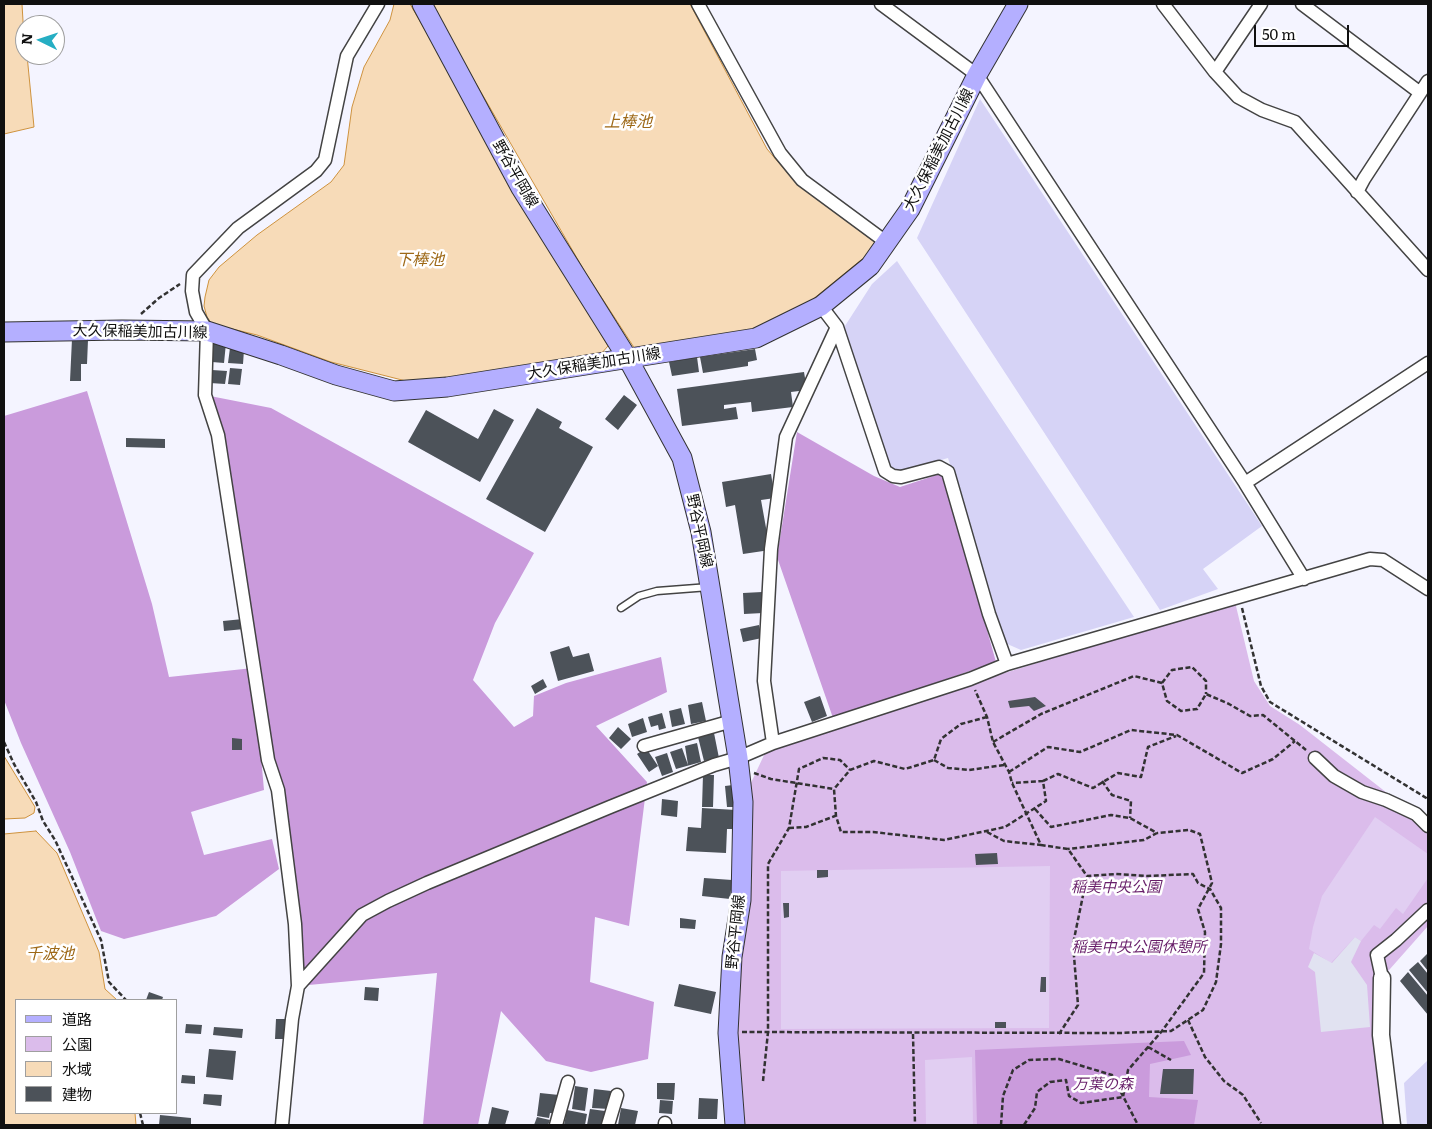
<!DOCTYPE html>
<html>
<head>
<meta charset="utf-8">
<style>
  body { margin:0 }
  #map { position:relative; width:1432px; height:1129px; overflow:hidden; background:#f4f4ff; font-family:Literata,"Noto Sans JP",serif }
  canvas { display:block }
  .frame { position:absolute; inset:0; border:5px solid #101010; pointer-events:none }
  .legend { position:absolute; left:15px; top:999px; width:162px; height:115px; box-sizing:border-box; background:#fff; border:1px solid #9f9f9f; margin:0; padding:6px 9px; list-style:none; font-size:15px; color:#101010 }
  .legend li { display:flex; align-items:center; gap:10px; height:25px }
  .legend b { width:25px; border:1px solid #9f9f9f }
  .north { position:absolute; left:15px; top:15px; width:50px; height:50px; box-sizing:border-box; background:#fff; border:1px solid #9f9f9f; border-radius:50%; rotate:274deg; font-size:14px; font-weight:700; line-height:20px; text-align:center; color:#101010 }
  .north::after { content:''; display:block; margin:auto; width:18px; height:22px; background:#26aec3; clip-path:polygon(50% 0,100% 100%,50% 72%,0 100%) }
  .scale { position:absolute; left:1254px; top:25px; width:95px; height:22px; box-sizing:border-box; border:2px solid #101010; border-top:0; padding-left:6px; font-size:15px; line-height:18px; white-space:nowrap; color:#101010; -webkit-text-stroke:4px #fff; paint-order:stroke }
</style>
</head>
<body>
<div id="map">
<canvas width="1432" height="1129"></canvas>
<div class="frame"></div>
<ul class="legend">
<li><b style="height:6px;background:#b4afff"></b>道路</li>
<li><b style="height:14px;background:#dbbceb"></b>公園</li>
<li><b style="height:14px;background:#f7dbb8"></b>水域</li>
<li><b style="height:14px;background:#4c5259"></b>建物</li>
</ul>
<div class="north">N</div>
<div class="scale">50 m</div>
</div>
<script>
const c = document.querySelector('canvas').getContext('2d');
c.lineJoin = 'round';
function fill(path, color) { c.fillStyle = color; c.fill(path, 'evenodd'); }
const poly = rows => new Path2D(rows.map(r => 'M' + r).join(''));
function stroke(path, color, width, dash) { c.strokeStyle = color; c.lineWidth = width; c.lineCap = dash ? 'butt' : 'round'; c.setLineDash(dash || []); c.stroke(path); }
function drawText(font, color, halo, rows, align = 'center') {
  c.font = font + ' Literata,"Noto Sans JP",serif'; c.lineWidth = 5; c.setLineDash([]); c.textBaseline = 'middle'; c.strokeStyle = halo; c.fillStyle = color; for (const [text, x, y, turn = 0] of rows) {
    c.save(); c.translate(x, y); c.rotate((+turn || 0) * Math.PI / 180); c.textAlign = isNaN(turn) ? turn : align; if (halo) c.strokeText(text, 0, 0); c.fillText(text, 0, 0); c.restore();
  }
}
const farmland = poly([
  [980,99,1262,526,1203,569,1218,589,1160,610,917,238],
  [897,261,1134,617,1021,650,1005,643,948,458,899,472,891,469,843,329,872,284],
  [1428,1060,1428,1125,1407,1125,1404,1083]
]);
const green = poly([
  [1235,602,1254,681,1270,706,1300,725,1428,825,1428,926,1382,978,1392,1125,745,1125,739,1047,734,1032,738,1022,741,969,752,880,752,833,749,787,766,751,969,684]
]);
const forest = poly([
  [87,391,152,604,169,677,253,668,205,395,271,408,534,553,495,623,473,680,514,727,533,716,534,696,566,683,661,657,667,692,596,726,647,782,629,926,595,917,590,982,654,1002,648,1059,591,1072,546,1061,501,1011,478,1125,423,1125,437,973,298,986,286,847,253,668,264,790,191,812,204,855,272,839,279,869,216,916,124,939,101,931,70,852,21,743,4,700,4,416],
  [797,432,874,476,900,487,943,473,996,662,833,718,777,557],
  [1184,1041,1191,1055,1150,1064,1149,1097,1198,1100,1194,1125,977,1125,975,1050]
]);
const pitch = poly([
  [1375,817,1428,854,1428,878,1403,914,1396,908,1380,929,1374,925,1361,941,1355,937,1331,963,1309,949,1313,927,1322,896],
  [1050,866,1049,1028,781,1029,781,871],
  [972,1057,973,1125,926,1125,925,1060]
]);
const plaza = poly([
  [1355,937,1361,941,1351,962,1367,985,1370,1027,1321,1032,1315,972,1308,967,1314,953,1332,963]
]);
const water = poly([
  [4,4,22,4,25,55,27,55,34,127,4,134,4,4],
  [394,4,410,4,608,346,600,355,455,378,406,381,331,362,257,335,212,324,207,317,204,306,205,297,209,280,219,267,257,235,331,182,344,165,352,107,364,67,390,20,394,4],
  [430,4,690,4,767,149,797,184,876,243,866,256,801,309,744,336,635,349,585,272,430,4],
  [4,756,35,807,34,813,25,818,4,819,4,756],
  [36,831,57,853,99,952,105,989,117,1000,16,1000,16,1113,135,1113,136,1125,4,1125,4,834,36,831]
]);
const building = poly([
  [72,339,88,340,87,364,81,364,81,381,70,381],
  [214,342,226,343,224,363,212,362],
  [230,348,244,350,243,364,228,363],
  [755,349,757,360,748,362,748,366,703,373,700,357],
  [697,357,699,372,672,376,669,362],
  [230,368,242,369,240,385,228,384],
  [212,370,227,371,225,384,210,383],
  [804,372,807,390,791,392,793,407,752,412,751,402,724,405,724,409,736,407,738,419,682,426,677,389],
  [624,395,637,405,618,430,605,419],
  [537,408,562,422,559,428,593,447,545,532,486,499],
  [494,409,514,420,480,482,408,442,426,410,478,439],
  [126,438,165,439,165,448,126,447],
  [771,474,775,498,761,500,770,550,743,554,735,505,726,507,722,482],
  [762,592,763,613,744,614,743,593],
  [243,619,244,629,224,631,223,621],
  [759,625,762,638,743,642,740,629],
  [569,646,573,657,589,653,594,671,558,681,550,652],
  [543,679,547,687,535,694,531,686],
  [820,696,827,716,812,722,804,702],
  [1035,697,1046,706,1034,711,1029,706,1010,708,1008,701],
  [702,702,706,721,691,724,688,705],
  [681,708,685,724,672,727,669,711],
  [662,713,666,728,659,730,658,725,651,727,648,717],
  [643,718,647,732,632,737,628,724],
  [618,727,631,739,621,749,609,738],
  [714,733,719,758,704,761,698,737],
  [232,738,242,739,242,750,232,750],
  [697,743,701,762,676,769,670,752,682,748,688,765,685,746],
  [646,748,658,766,649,772,637,754],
  [667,753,673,772,662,776,655,757],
  [703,775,714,775,713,807,702,807],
  [733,785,734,807,727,807,725,786],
  [662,799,678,801,677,817,661,815],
  [702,808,736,810,735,829,727,829,726,853,686,851,688,827,701,828],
  [997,853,998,864,976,865,975,854],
  [817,870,828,870,828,877,817,878],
  [704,878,732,880,730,899,702,896],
  [783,903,789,903,789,917,784,918],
  [680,918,696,920,695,929,680,928],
  [1428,953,1428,971,1420,961],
  [1418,962,1428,974,1428,993,1409,970],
  [1408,972,1428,996,1428,1015,1400,981],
  [1041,977,1046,977,1046,992,1040,992],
  [679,984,716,992,711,1014,674,1006],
  [365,987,379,988,378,1001,364,1000],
  [149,992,163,997,162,1000,146,1000],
  [276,1019,288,1019,287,1039,275,1039],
  [995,1022,1006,1022,1006,1028,995,1028],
  [186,1024,202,1025,201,1034,185,1033],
  [214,1027,243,1029,242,1038,213,1035],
  [209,1049,236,1051,233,1080,206,1077],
  [1163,1069,1194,1069,1193,1094,1160,1094],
  [182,1075,195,1076,195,1084,181,1083],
  [657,1083,675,1083,674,1100,657,1099],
  [575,1086,588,1088,585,1111,572,1109],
  [594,1089,611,1091,609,1109,592,1108],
  [540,1093,559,1095,557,1114,550,1113,549,1118,537,1116],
  [204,1094,222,1095,221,1106,203,1104],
  [699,1098,718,1099,717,1119,698,1119],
  [660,1100,673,1101,672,1114,659,1113],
  [492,1107,509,1111,505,1125,488,1125],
  [621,1108,638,1111,635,1125,618,1125],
  [590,1109,605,1111,603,1125,587,1125],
  [567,1110,587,1114,585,1125,564,1125],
  [160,1115,191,1118,191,1125,159,1125],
  [537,1117,550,1120,548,1125,534,1125]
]);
const path = poly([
  [141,314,159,298,180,284],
  [1242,608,1261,686,1270,702,1428,799],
  [1162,683,1172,670,1192,667,1206,681,1206,694],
  [987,717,961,724,941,739,934,760,905,769,874,761,850,770,834,789,836,816,841,832,873,832,944,840,1005,827,1046,801,1043,781,1012,783],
  [4,742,14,764,36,802,43,821,55,840,101,940,109,982,126,1000],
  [993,742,1041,714,1134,676,1162,683,1167,701,1181,711,1197,709,1206,694,1229,704,1250,716,1263,715,1306,750],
  [934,760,948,768,969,770,1004,765],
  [1009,772,1048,747,1080,752,1131,730,1177,735,1242,773,1273,759,1295,741],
  [754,773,771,779,834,789],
  [1043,781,1058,774,1093,788,1118,773,1141,777,1148,747,1176,736],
  [1102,781,1112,795,1131,801,1130,818],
  [1035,809,1051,827,1111,815,1130,818,1157,833,1144,840,1068,849],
  [789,828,806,827,835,816],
  [987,832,1004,841,1041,845],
  [1188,1020,1205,1057,1224,1081,1243,1095,1261,1123],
  [742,1032,1119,1033,1171,1031,1203,1010,1216,982,1221,944,1221,908,1210,889,1198,883,1193,874,1147,876,1116,874,1087,876,1068,849,1041,845,1012,783,1009,772,993,742,987,717,975,690],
  [913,1034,915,1125],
  [1059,1034,1078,1005,1073,944,1087,876],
  [1148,1047,1171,1060],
  [763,1081,768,1032,768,864,789,828,799,769,823,758,840,760,850,770],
  [140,1113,143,1125],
  [1001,1125,1003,1096,1013,1070,1029,1060,1059,1059,1112,1075,1138,1125],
  [1024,1125,1035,1108,1037,1092,1050,1082,1066,1080,1069,1096,1081,1103,1123,1097,1128,1070,1162,1031,1204,973,1205,932,1198,909,1212,883,1200,834,1189,830,1157,833]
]);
const service = poly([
  [621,608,639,596,657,591,709,587]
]);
const minor = poly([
  [698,4,780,153,802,180,886,242],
  [881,4,977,75,1245,483,1304,579],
  [1163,4,1215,72,1238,97,1262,110,1295,122,1428,270],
  [1302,4,1419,92],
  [1215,72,1261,4],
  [1357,192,1364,179,1428,81],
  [837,327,885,471,893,476,901,477,939,467,948,472,989,614,1007,664],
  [1245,483,1428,363],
  [773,743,764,681,771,549,786,437,837,327,821,306],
  [644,746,732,721],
  [1315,758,1334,776,1362,792,1386,800,1416,814,1428,826],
  [1382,978,1377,955,1396,940,1428,910],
  [298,986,362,915,388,901,427,883,610,807,714,765,738,758,773,743,970,679,1007,664,1370,559,1383,560,1428,589],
  [282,1125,292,1019,298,986,295,924,278,790,268,760,218,435,205,395,207,331,196,312,192,291,193,275,238,228,316,171,325,160,347,56,378,4],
  [556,1125,568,1082],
  [608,1125,617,1095],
  [665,1125,665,1123]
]);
const tertiary = poly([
  [1382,978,1381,1035,1392,1125]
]);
const secondary = poly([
  [422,4,521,188,628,359,682,458,701,532,738,758,743,802,741,900,732,957,728,1033,735,1125],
  [4,332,122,330,207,331,281,355,336,375,394,391,447,387,756,338,821,306,870,266,910,209,977,75,1018,4]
]);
const streetNames = [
  ["大久保稲美加古川線",939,150,-63],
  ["野谷平岡線",515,174,60],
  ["大久保稲美加古川線",140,332,1],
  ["大久保稲美加古川線",594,364,-9],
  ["野谷平岡線",699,531,78],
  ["野谷平岡線",736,932,-84]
];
const parkNames = [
  ["稲美中央公園",1116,888],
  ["稲美中央公園休憩所",1139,948],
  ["万葉の森",1103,1085]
];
const waterNames = [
  ["上棒池",628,122],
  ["下棒池",420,260],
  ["千波池",50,954]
];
fill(farmland, '#d6d3f6');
fill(green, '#dbbceb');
fill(forest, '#ca9bdc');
fill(pitch, '#e1cef2');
fill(plaza, '#e1e2f1');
fill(water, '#f7dbb8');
stroke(water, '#ce923e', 1);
fill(building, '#4c5259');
stroke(service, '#434343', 9);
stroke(minor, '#434343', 15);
stroke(tertiary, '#434343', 19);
stroke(secondary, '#323232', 21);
stroke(path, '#323232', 2.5, [5, 2.5]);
stroke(service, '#fff', 6);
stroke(minor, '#fff', 12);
stroke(tertiary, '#fff', 16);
stroke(secondary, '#b4afff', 19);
drawText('15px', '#101010', '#fff', streetNames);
drawText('italic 15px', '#681f6a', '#fff', parkNames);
drawText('italic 16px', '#9e6917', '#fff', waterNames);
</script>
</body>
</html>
